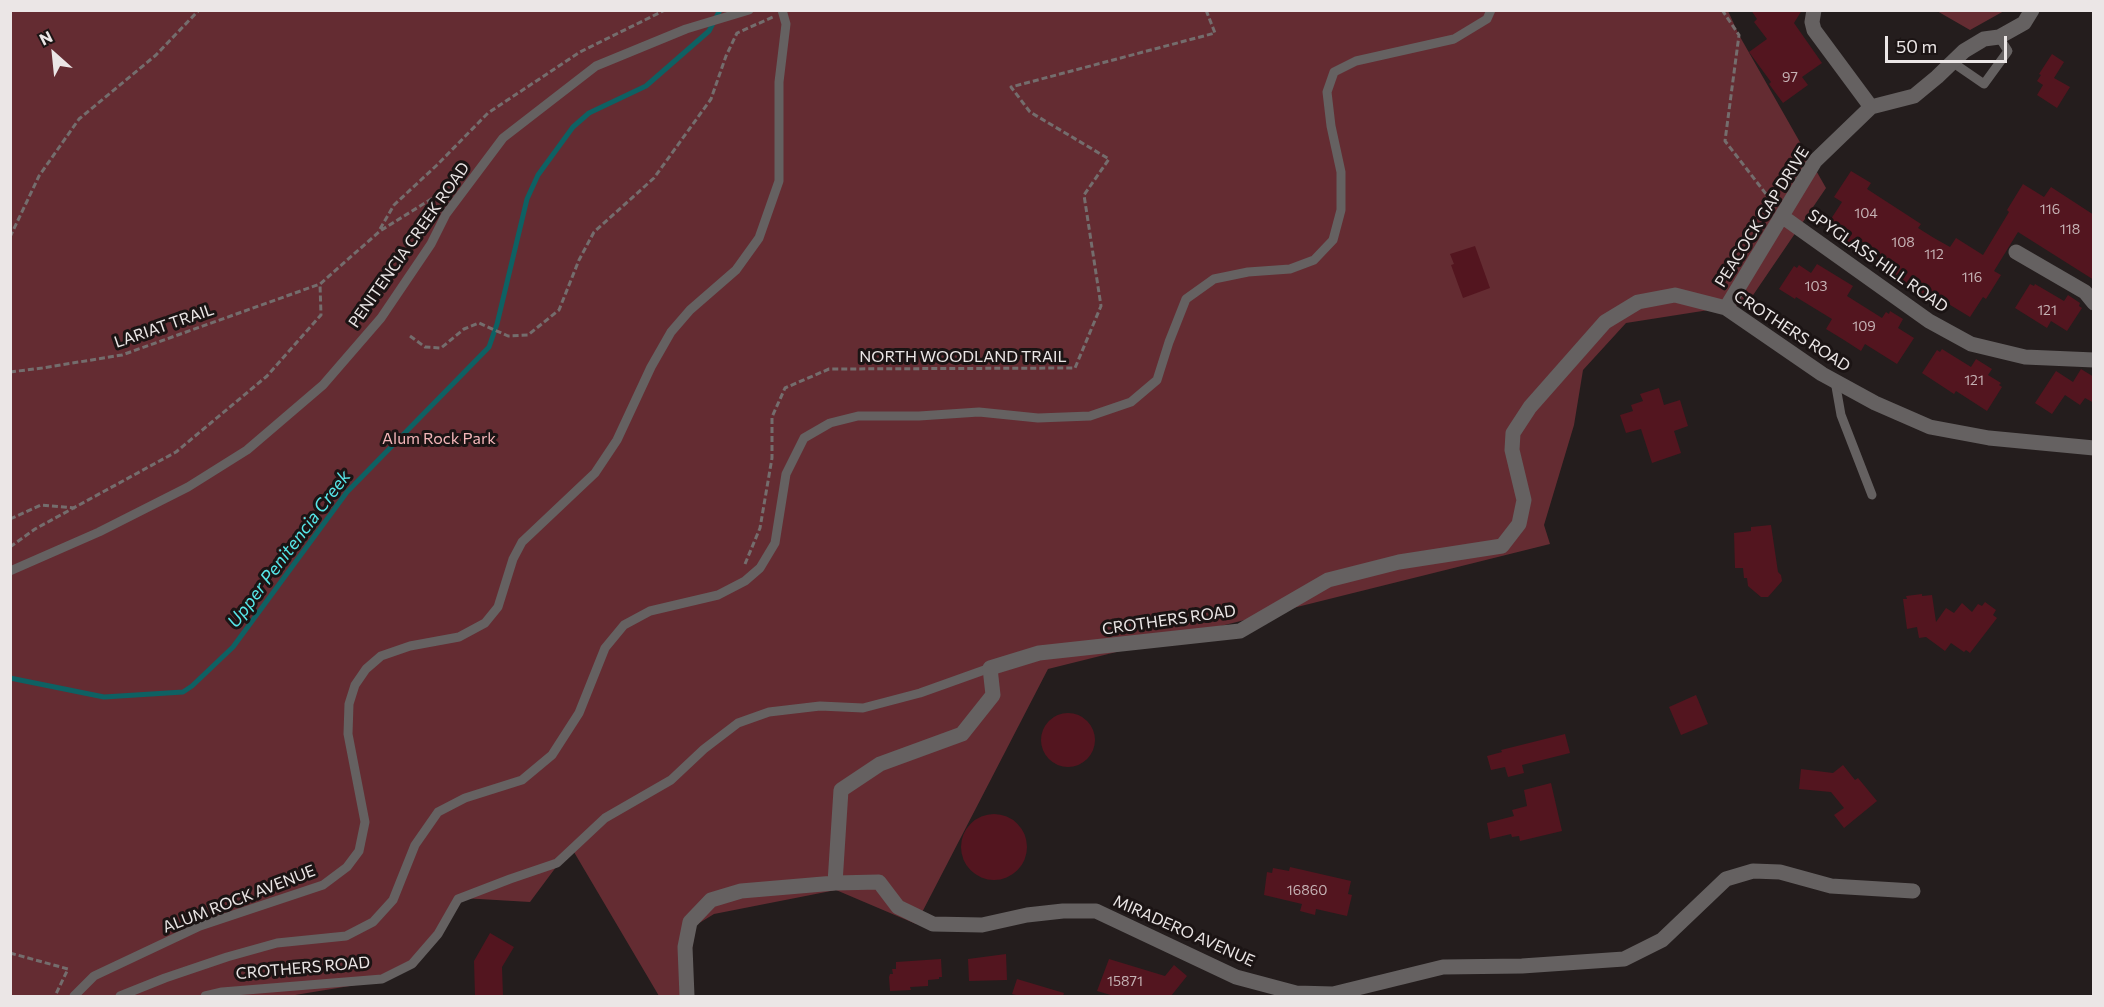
<!DOCTYPE html>
<html>
<head>
<meta charset="utf-8">
<style>
  body { margin:0 }
  #map { position:relative; width:2104px; height:1007px; overflow:hidden; background:#241d1d; font-family:Commissioner,sans-serif }
  canvas { display:block }
  .frame { position:absolute; inset:0; border:12px solid #ebe6e6; pointer-events:none }
  .north { position:absolute; left:24px; top:24px; width:60px; height:60px; -webkit-text-stroke:4px #1b1414; paint-order:stroke; rotate:333deg; font-size:16px; font-weight:700; line-height:24px; text-align:center; color:#ebe6e6 }
  .north::after { content:''; display:block; margin:auto; width:21px; height:27px; background:#ebe6e6; clip-path:polygon(50% 0,100% 100%,50% 72%,0 100%) }
  .scale { position:absolute; left:1885px; top:36px; width:122px; height:27px; box-sizing:border-box; border:3px solid #ebe6e6; border-top:0; padding-left:8px; font-size:18px; line-height:21px; white-space:nowrap; color:#ebe6e6; -webkit-text-stroke:4px #1b1414; paint-order:stroke }
</style>
</head>
<body>
<div id="map">
<canvas width="2104" height="1007"></canvas>
<div class="frame"></div>
<div class="north">N</div>
<div class="scale">50 m</div>
</div>
<script>
const c = document.querySelector('canvas').getContext('2d');
c.lineJoin = 'round';
function fill(path, color) { c.fillStyle = color; c.fill(path, 'evenodd'); }
const poly = rows => new Path2D(rows.map(r => 'M' + r).join(''));
function stroke(path, color, width, dash) { c.strokeStyle = color; c.lineWidth = width; c.lineCap = dash ? 'butt' : 'round'; c.setLineDash(dash || []); c.stroke(path); }
function drawText(font, color, halo, rows, align = 'center') {
  c.font = font + ' Commissioner,sans-serif'; c.lineWidth = 6; c.setLineDash([]); c.textBaseline = 'middle'; c.strokeStyle = halo; c.fillStyle = color; for (const [text, x, y, turn = 0] of rows) {
    c.save(); c.translate(x, y); c.rotate((+turn || 0) * Math.PI / 180); c.textAlign = isNaN(turn) ? turn : align; if (halo) c.strokeText(text, 0, 0); c.fillText(text, 0, 0); c.restore();
  }
}
const green = poly([
  [10,11,1728,11,1739,35,1826,188,1747,304,1626,323,1583,370,1574,425,1544,525,1550,544,1048,669,916,924,836,890,714,914,696,925,692,949,691,996,659,996,571,847,530,902,462,898,416,966,368,983,289,996,11,996],
  [1937,11,2004,11,1970,30]
]);
const stream = poly([
  [10,678,104,697,183,692,192,686,233,647,347,492,489,347,497,324,527,199,538,175,573,127,589,113,646,86,709,31,720,10]
]);
const building = poly([
  [1751,10,1802,10,1794,23,1822,63,1802,77,1808,85,1783,103,1769,84,1771,82,1749,52,1767,39,1754,22,1757,19],
  [2052,54,2064,62,2054,78,2070,87,2057,108,2037,95,2043,85,2037,81,2041,75,2039,74],
  [1851,171,1871,183,1867,189,1921,224,1918,228,1934,238,1950,247,1956,238,1983,255,2009,212,2007,210,2023,184,2044,197,2051,187,2094,215,2094,280,2018,232,1994,271,2001,275,1986,299,1983,297,1970,317,1937,297,1934,301,1921,293,1856,251,1857,249,1838,237,1841,230,1829,222,1842,202,1834,197],
  [1475,246,1490,288,1463,298,1451,265,1454,264,1450,254],
  [1817,264,1853,286,1847,296,1882,318,1886,312,1889,314,1890,311,1903,319,1898,328,1914,338,1897,364,1865,344,1861,351,1844,340,1826,329,1832,319,1796,297,1795,299,1779,289,1794,266,1797,268,1799,265,1811,273],
  [2030,284,2034,286,2035,284,2064,301,2068,295,2080,303,2079,306,2082,308,2067,331,2051,321,2047,328,2015,308],
  [1942,349,1971,367,1976,359,1992,369,1988,375,2001,383,1999,385,2002,387,1987,411,1956,391,1954,394,1922,373,1937,350,1940,352],
  [2081,369,2094,377,2094,403,2085,398,2080,405,2065,395,2052,414,2035,403,2056,371,2073,382],
  [1659,388,1664,405,1680,400,1688,426,1674,431,1681,453,1652,463,1641,429,1626,433,1620,415,1633,411,1631,405,1643,401,1640,394],
  [1771,525,1778,572,1781,575,1782,581,1768,597,1761,597,1748,586,1747,578,1744,578,1743,568,1735,568,1734,533,1751,531,1751,527],
  [1922,594,1922,596,1932,595,1936,622,1946,608,1954,613,1962,603,1972,612,1978,604,1982,606,1985,602,1996,610,1993,615,1997,618,1970,653,1966,650,1964,652,1951,643,1945,651,1926,637,1919,638,1917,627,1907,629,1903,599,1907,599,1906,596],
  [1696,695,1708,724,1681,735,1669,707],
  '1041 740a27 27 0 1 1 54 0a27 27 0 1 1-54 0Z',
  [1565,734,1570,753,1522,765,1524,773,1508,777,1505,767,1491,770,1487,756,1502,752,1501,750],
  [1843,765,1855,780,1858,778,1877,801,1844,828,1834,815,1844,808,1831,792,1799,789,1801,769,1833,773],
  [1551,783,1562,831,1520,841,1519,836,1512,837,1511,834,1490,839,1487,823,1514,816,1512,810,1527,806,1524,790],
  '961 847a33 33 0 1 1 66 0a33 33 0 1 1-66 0Z',
  [1290,867,1351,881,1348,894,1352,895,1347,916,1316,909,1315,915,1300,911,1302,904,1264,895,1267,872,1272,873,1273,868,1289,871],
  [490,933,514,947,502,967,503,996,475,996,474,961],
  [1006,954,1007,980,969,981,968,959],
  [941,959,942,977,939,977,939,979,928,980,928,986,910,987,911,990,890,991,889,977,890,974,893,974,892,969,896,969,896,962],
  [1109,959,1165,976,1174,965,1187,976,1171,996,1114,996,1097,991],
  [1017,979,1064,993,1063,996,1020,996,1012,994]
]);
const path = poly([
  [1722,10,1739,35,1725,141,1773,203],
  [380,229,394,205,437,165,488,113,580,52,665,10],
  [10,237,39,176,79,119,156,55,199,10],
  [410,336,425,347,441,348,464,329,479,323,508,336,528,335,559,310,579,260,594,232,654,178,711,99,726,56,737,33,773,17],
  [10,372,42,368,122,355,320,284,380,231,441,193,442,200],
  [10,519,41,505,75,508],
  [10,547,35,529,176,452,267,376,321,315,320,284],
  [745,564,760,528,772,458,772,417,785,388,829,369,1075,368,1101,306,1084,195,1109,159,1030,112,1011,87,1215,33,1206,10],
  [10,953,68,969,55,996]
]);
const lane = poly([
  [1952,62,1984,84,2008,51,1999,37],
  [1835,381,1841,415,1872,495],
  [10,571,99,532,188,487,247,450,323,385,381,318,431,244,446,214,503,138,596,66,686,29,749,10],
  [74,996,94,976,200,926,323,885,347,867,359,851,365,822,348,734,349,704,355,685,366,669,381,656,410,646,459,637,485,623,498,607,513,559,522,542,595,473,617,440,651,367,671,332,690,310,736,270,759,238,779,181,779,82,786,24,782,10],
  [120,996,165,978,227,957,277,943,346,936,373,922,393,900,415,845,438,812,465,798,522,780,552,755,579,713,605,648,624,625,650,611,718,595,745,581,760,568,775,543,786,474,804,438,830,423,858,416,919,416,979,412,1038,418,1090,416,1131,402,1157,380,1169,342,1186,299,1214,279,1248,272,1290,269,1314,260,1333,240,1341,210,1341,172,1331,126,1327,92,1334,72,1356,61,1454,39,1487,19,1491,10],
  [205,996,222,992,382,979,412,964,438,934,458,899,510,879,557,863,605,818,671,780,704,749,738,723,769,712,820,706,863,708,920,693,990,668]
]);
const street = poly([
  [1814,10,1812,22,1814,30,1871,107],
  [1783,217,1929,321,1971,344,2025,357,2094,360],
  [2016,252,2085,292,2094,303],
  [1726,308,1815,161,1871,107,1914,96,1937,77,1964,51,1984,39,1999,37,2024,23,2032,10],
  [835,883,841,790,880,764,962,734,993,695,990,668,1039,653,1240,631,1328,580,1399,562,1502,546,1519,524,1524,500,1512,450,1513,433,1530,407,1605,322,1638,302,1675,295,1726,308,1822,374,1875,403,1930,427,1989,438,2094,448],
  [687,996,685,947,690,922,711,900,741,891,835,883,879,882,898,907,933,924,982,925,1027,915,1063,911,1096,911,1236,977,1296,993,1333,994,1443,967,1522,966,1624,959,1662,940,1726,879,1753,871,1780,872,1831,886,1913,891]
]);
const numberNames = [
  ["97",1790,77],
  ["116",2050,209],
  ["104",1866,213],
  ["118",2070,229],
  ["108",1903,242],
  ["112",1934,254],
  ["116",1972,277],
  ["103",1816,286],
  ["121",2047,310],
  ["109",1864,326],
  ["121",1974,380],
  ["16860",1307,890],
  ["15871",1125,981]
];
const streetNames = [
  ["PEACOCK GAP DRIVE",1762,217,-58],
  ["PENITENCIA CREEK ROAD",409,245,-55],
  ["SPYGLASS HILL ROAD",1878,261,35],
  ["LARIAT TRAIL",164,326,-19],
  ["CROTHERS ROAD",1792,331,33],
  ["NORTH WOODLAND TRAIL",963,357],
  ["CROTHERS ROAD",1169,620,-8],
  ["ALUM ROCK AVENUE",239,899,-21],
  ["MIRADERO AVENUE",1184,931,24],
  ["CROTHERS ROAD",303,968,-5]
];
const parkNames = [
  ["Alum Rock Park",439,439]
];
const waterNames = [
  ["Upper Penitencia Creek",289,549,-53]
];
fill(green, '#642c32');
stroke(stream, '#0e6163', 5);
fill(building, '#53151f');
stroke(path, '#746d6d', 3, [6, 3]);
stroke(lane, '#656161', 9);
stroke(street, '#656161', 15);
drawText('14px', '#c5b2b4', null, numberNames);
drawText('16px', '#ebe6e6', '#1b1414', streetNames);
drawText('16px', '#f4b6b9', '#1b1414', parkNames);
drawText('italic 18px', '#57e6e8', '#1b1414', waterNames);
</script>
</body>
</html>
